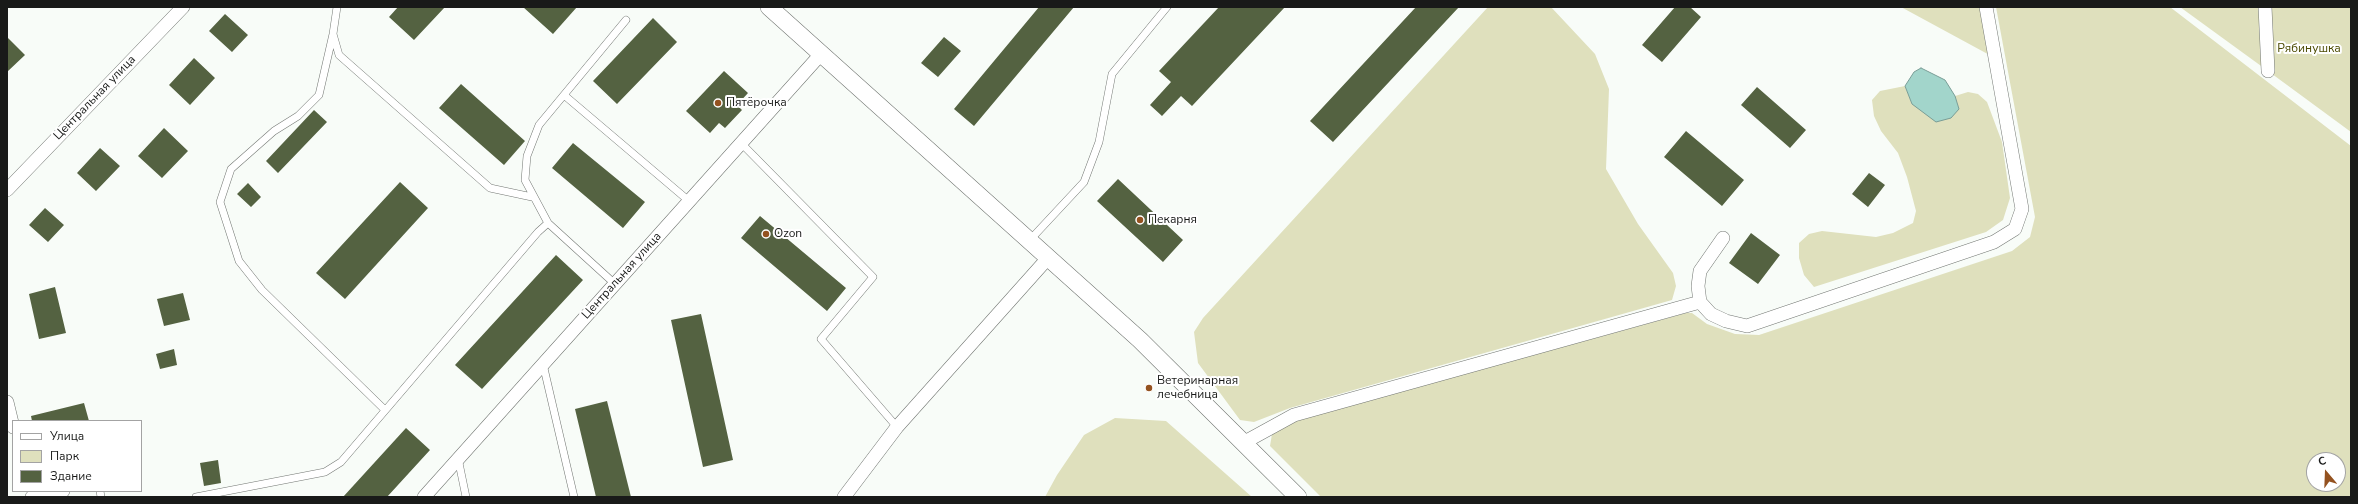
<!DOCTYPE html>
<html>
<head>
<meta charset="utf-8">
<style>
  body { margin:0 }
  #map { position:relative; width:2358px; height:504px; overflow:hidden; background:#f8fcf8; font-family:"Nunito Sans",sans-serif }
  canvas { display:block }
  .frame { position:absolute; inset:0; border:8px solid #191a19; pointer-events:none }
  .legend { position:absolute; left:12px; top:420px; width:130px; height:72px; box-sizing:border-box; background:#fff; border:1px solid #a3a3a3; margin:0; padding:5px 7px; list-style:none; font-size:12px; color:#191a19 }
  .legend li { display:flex; align-items:center; gap:8px; height:20px }
  .legend b { width:20px; border:1px solid #a3a3a3 }
  .north { position:absolute; left:2306px; top:452px; width:40px; height:40px; box-sizing:border-box; background:#fff; border:1px solid #a3a3a3; border-radius:50%; rotate:341deg; font-size:11px; font-weight:700; line-height:16px; text-align:center; color:#191a19 }
  .north::after { content:''; display:block; margin:auto; width:14px; height:18px; background:#945220; clip-path:polygon(50% 0,100% 100%,50% 72%,0 100%) }
</style>
</head>
<body>
<div id="map">
<canvas width="2358" height="504"></canvas>
<div class="frame"></div>
<ul class="legend">
<li><b style="height:5px;background:#fff"></b>Улица</li>
<li><b style="height:11px;background:#dfe0bd"></b>Парк</li>
<li><b style="height:11px;background:#546241"></b>Здание</li>
</ul>
<div class="north">С</div>
</div>
<script>
const c = document.querySelector('canvas').getContext('2d');
c.lineJoin = 'round';
function fill(path, color) { c.fillStyle = color; c.fill(path, 'evenodd'); }
const poly = rows => new Path2D(rows.map(r => 'M' + r).join(''));
function stroke(path, color, width, dash) { c.strokeStyle = color; c.lineWidth = width; c.lineCap = dash ? 'butt' : 'round'; c.setLineDash(dash || []); c.stroke(path); }
function drawText(font, color, halo, rows, align = 'center') {
  c.font = font + ' "Nunito Sans",sans-serif'; c.lineWidth = 4; c.setLineDash([]); c.textBaseline = 'middle'; c.strokeStyle = halo; c.fillStyle = color; for (const [text, x, y, turn = 0] of rows) {
    c.save(); c.translate(x, y); c.rotate((+turn || 0) * Math.PI / 180); c.textAlign = isNaN(turn) ? turn : align; if (halo) c.strokeText(text, 0, 0); c.fillText(text, 0, 0); c.restore();
  }
}
const green = poly([
  [1488,7,1551,7,1595,54,1609,89,1606,169,1638,224,1673,273,1676,286,1672,300,1290,408,1254,422,1240,420,1198,363,1194,332,1203,318],
  [1901,7,1986,7,1995,58],
  [1996,7,2170,7,2351,146,2351,497,1321,497,1270,446,1272,434,1297,420,1686,313,1692,313,1707,324,1735,334,1759,335,2012,251,2030,237,2035,217],
  [2314,460,2338,460,2338,484,2314,484],
  [2180,7,2351,7,2351,132,2268,71],
  [1905,86,1912,104,1959,109,1955,96,1968,92,1978,94,1987,102,2002,142,2010,198,2003,220,1986,232,1814,287,1804,275,1799,258,1799,243,1809,234,1822,231,1876,237,1893,233,1913,223,1916,211,1907,177,1898,153,1881,131,1874,116,1872,100,1880,91],
  [1115,418,1166,421,1252,497,1045,497,1057,475,1084,435]
]);
const water = poly([
  [1921,68,1945,80,1955,96,1959,109,1951,118,1936,122,1912,104,1905,86,1914,72,1921,68]
]);
const building = poly([
  [398,7,445,7,414,40,389,17],
  [523,7,577,7,553,34],
  [1039,7,1074,7,974,126,954,109],
  [1219,7,1285,7,1192,106,1181,96,1162,116,1150,105,1171,82,1159,71],
  [1416,7,1459,7,1333,142,1310,121],
  [1675,7,1690,7,1701,17,1662,62,1642,45],
  [225,14,248,35,232,52,209,31],
  [653,18,677,42,617,104,593,81],
  [7,37,25,55,7,72],
  [944,37,961,51,938,77,921,63],
  [194,58,215,78,190,105,169,85],
  [724,71,748,93,737,105,742,110,725,128,719,123,710,133,686,111],
  [461,84,525,141,504,165,439,108],
  [1757,87,1806,130,1790,148,1741,105],
  [314,110,327,122,278,173,266,161],
  [164,128,188,151,162,178,138,156],
  [1686,131,1744,180,1722,206,1664,157],
  [573,143,645,202,623,228,552,168],
  [100,148,120,166,96,191,77,173],
  [1869,173,1885,185,1868,207,1852,194],
  [1118,179,1183,240,1163,262,1097,201],
  [400,182,428,208,345,299,316,273],
  [248,183,261,197,251,207,237,194],
  [45,208,64,225,48,242,29,225],
  [760,216,846,288,827,311,741,238],
  [1751,233,1780,255,1758,284,1729,263],
  [556,255,583,280,482,389,455,365],
  [55,287,66,333,39,339,29,294],
  [183,293,190,320,164,326,157,299],
  [701,314,733,460,703,467,671,320],
  [174,349,177,365,160,369,156,354],
  [607,401,631,497,596,497,575,409],
  [84,403,89,421,32,421,31,416],
  [406,428,430,450,387,497,343,497],
  [218,460,221,483,204,486,200,463]
]);
const service = poly([
  [337,7,333,34,339,55,490,188,532,197],
  [333,34,319,95,298,116,274,131,231,169,220,202,239,261,262,290,385,410],
  [564,95,689,201],
  [741,143,873,277,821,339,897,427],
  [548,223,615,284],
  [1029,241,1084,182,1099,142,1112,74,1167,7],
  [543,364,574,497],
  [458,458,466,497],
  [100,491,101,497],
  [196,497,325,472,341,462,538,232,548,223,525,180,527,156,539,125,626,20]
]);
const minor = poly([
  [2265,7,2268,71],
  [7,190,183,7],
  [1723,238,1700,271,1698,286,1700,302,1711,314,1726,321,1747,326,1994,242,2015,229,2022,209,1986,7],
  [7,402,13,427],
  [1243,443,1294,415,1700,302],
  [32,497,63,491],
  [424,497,821,54],
  [844,497,897,427,1048,258]
]);
const tertiary = poly([
  [769,7,1140,340,1298,497]
]);
const markers = [
  [718,103,4,"#945220"],
  [1140,220,4,"#945220"],
  [766,234,4,"#945220"],
  [1149,388,4,"#945220"]
];
const parkNames = [
  ["Рябинушка",2309,49]
];
const streetNames = [
  ["Центральная улица",95,98,-46],
  ["Центральная улица",622,276,-48]
];
const poiNames = [
  ["Пятёрочка",726,103],
  ["Пекарня",1148,220],
  ["Ozon",774,234],
  ["Ветеринарная",1157,381],
  ["лечебница",1157,395]
];
fill(green, '#dfe0bd');
fill(water, '#a2d5cb');
stroke(water, '#799d96', 1);
fill(building, '#546241');
stroke(service, '#737773', 8);
stroke(minor, '#737773', 14);
stroke(tertiary, '#737773', 18);
stroke(service, '#fff', 7);
stroke(minor, '#fff', 13);
stroke(tertiary, '#fff', 17);
for (const [x, y, r, color] of markers) { const dot = new Path2D(); dot.arc(x, y, r, 0, 2 * Math.PI); c.fillStyle = color; c.fill(dot); stroke(dot, '#fff', 1.5); }
drawText('12px', '#4b4a02', '#fff', parkNames);
drawText('12px', '#191a19', '#fff', streetNames);
drawText('12px', '#191a19', '#fff', poiNames, 'left');
</script>
</body>
</html>
